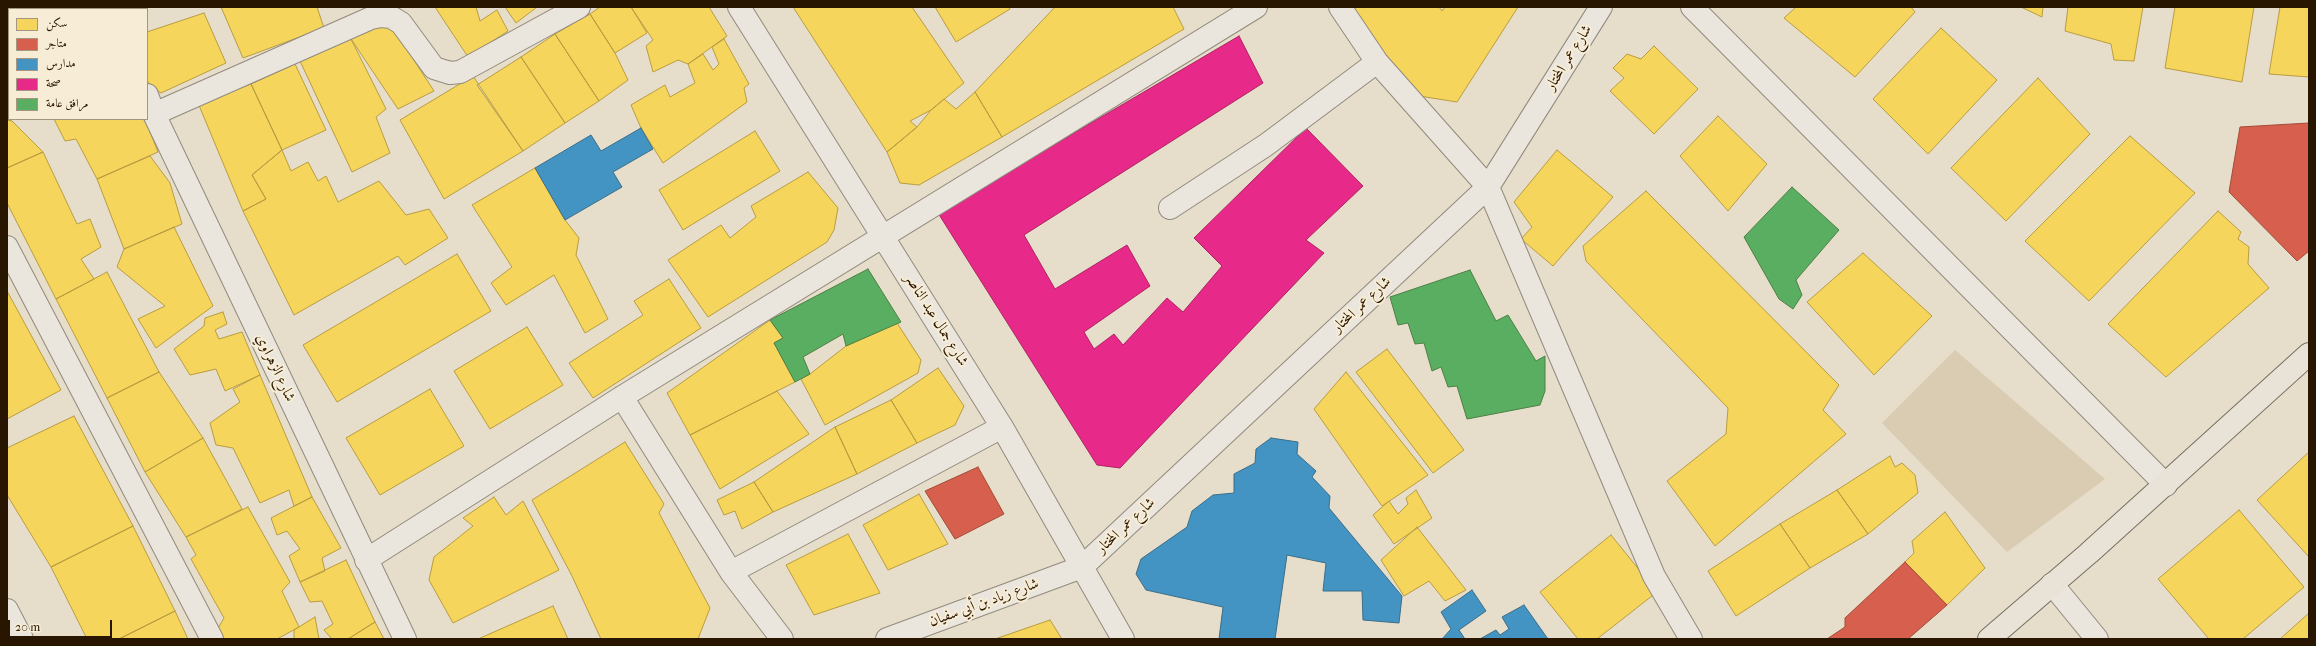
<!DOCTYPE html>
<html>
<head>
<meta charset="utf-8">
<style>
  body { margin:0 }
  #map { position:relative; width:2316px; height:646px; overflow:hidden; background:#e6ddca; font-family:"IM FELL French Canon",Amiri,serif }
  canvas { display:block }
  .frame { position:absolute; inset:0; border:8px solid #281600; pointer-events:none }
  .legend { position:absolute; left:8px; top:8px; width:140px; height:112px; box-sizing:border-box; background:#f7ecd5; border:1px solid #a49680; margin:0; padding:5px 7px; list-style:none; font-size:12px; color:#281600 }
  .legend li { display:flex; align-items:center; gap:8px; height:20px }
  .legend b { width:20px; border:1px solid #a49680 }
  .scale { position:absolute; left:8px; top:620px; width:104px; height:18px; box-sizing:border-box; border:2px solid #281600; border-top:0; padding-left:5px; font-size:12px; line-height:14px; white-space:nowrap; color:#281600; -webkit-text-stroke:3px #f7ecd5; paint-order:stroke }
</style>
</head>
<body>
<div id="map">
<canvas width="2316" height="646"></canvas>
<div class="frame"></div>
<ul class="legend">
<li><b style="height:11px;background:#f6d55c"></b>سكن</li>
<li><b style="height:11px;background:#d6604d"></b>متاجر</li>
<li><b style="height:11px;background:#4393c3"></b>مدارس</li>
<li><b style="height:11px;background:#e7298a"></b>صحة</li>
<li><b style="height:11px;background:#5aae61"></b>مرافق عامة</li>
</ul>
<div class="scale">20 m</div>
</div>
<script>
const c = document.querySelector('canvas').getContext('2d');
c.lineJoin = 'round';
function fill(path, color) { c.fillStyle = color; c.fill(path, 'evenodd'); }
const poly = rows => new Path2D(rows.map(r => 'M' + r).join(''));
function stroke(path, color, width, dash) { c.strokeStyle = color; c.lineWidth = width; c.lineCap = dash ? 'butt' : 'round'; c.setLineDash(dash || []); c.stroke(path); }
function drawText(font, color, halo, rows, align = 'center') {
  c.font = font + ' "IM FELL French Canon",Amiri,serif'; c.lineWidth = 4; c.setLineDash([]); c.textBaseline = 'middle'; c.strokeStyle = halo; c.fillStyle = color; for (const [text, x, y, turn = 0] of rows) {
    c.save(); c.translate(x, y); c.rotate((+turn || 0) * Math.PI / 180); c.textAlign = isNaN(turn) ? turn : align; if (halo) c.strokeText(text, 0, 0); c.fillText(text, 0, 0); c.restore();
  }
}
const green = poly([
  [1955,350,2105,479,2007,552,1882,423]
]);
const homes = poly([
  [32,7,100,7,100,9,32,9,32,7],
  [221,7,317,7,324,28,243,58,221,7],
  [435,7,476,7,480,21,497,10,508,31,468,57,435,7],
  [505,7,537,7,516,23,505,7],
  [600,7,631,7,647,33,615,53,590,14,600,7],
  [631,7,709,7,727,36,688,64,678,60,653,72,646,46,653,40,631,7],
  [793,7,912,7,964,83,931,110,910,121,917,127,887,152,793,7],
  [935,7,1009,7,1010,9,956,42,935,7],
  [1055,7,1173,7,1184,29,1002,137,975,92,1055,7],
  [1347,7,1439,7,1442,11,1445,7,1518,7,1457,102,1407,94,1347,7],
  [1796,7,1911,7,1915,12,1855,77,1784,18,1796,7],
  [2021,7,2043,7,2042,17,2021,7],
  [2068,7,2143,7,2134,61,2114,60,2111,44,2065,31,2068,7],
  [2175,7,2254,7,2242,82,2165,68,2175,7],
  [2280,7,2309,7,2309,77,2269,74,2280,7],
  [204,13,226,63,161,93,150,86,147,80,147,32,204,13],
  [590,14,615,53,628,80,599,101,555,34,590,14],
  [382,24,395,31,434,91,398,109,351,39,382,24],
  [1941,28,1997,80,1928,154,1873,99,1941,28],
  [555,34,599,101,565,123,521,57,555,34],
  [7,39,9,39,8,120,7,120,7,39],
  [351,39,386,109,376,117,390,153,352,172,300,61,351,39],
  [724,39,749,84,744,88,747,102,663,163,641,128,631,105,665,85,670,97,695,83,688,64,703,54,713,70,719,64,712,47,724,39],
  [1654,46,1698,89,1654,134,1610,91,1624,78,1613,68,1627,54,1641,59,1654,46],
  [521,57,565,123,523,151,477,85,521,57],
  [295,64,326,130,282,150,251,84,295,64],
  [473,76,523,151,444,199,400,120,473,76],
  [2038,78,2090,134,2006,221,1951,168,2038,78],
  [251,84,282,150,252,175,266,199,243,211,198,103,251,84],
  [975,92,1002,137,919,185,900,183,887,152,917,127,931,110,944,99,956,109,975,92],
  [1718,116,1767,164,1728,211,1680,156,1718,116],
  [54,119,145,119,158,152,97,179,76,139,65,141,54,119],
  [7,120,12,121,43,152,7,168,7,120],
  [755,131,780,171,683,230,659,190,755,131],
  [2130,136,2195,193,2089,301,2025,241,2130,136],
  [282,150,291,171,308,162,318,181,326,176,338,202,379,181,406,215,429,209,448,238,405,265,398,256,294,315,243,211,266,199,252,175,282,150],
  [1557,150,1613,197,1553,266,1521,239,1532,227,1514,202,1557,150],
  [43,152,77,224,90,219,101,247,81,259,94,279,56,299,7,203,7,168,43,152],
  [150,156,170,183,182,224,124,249,97,179,150,156],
  [535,168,565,220,579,238,576,255,608,319,585,333,554,275,506,305,491,283,512,267,472,205,535,168],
  [808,172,838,208,834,230,827,242,708,317,668,260,721,225,730,238,756,217,751,206,808,172],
  [1646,191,1839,385,1823,410,1846,434,1715,546,1667,481,1726,434,1728,408,1586,261,1583,246,1646,191],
  [2218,211,2241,232,2238,239,2249,247,2248,264,2269,288,2166,377,2108,324,2218,211],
  [174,227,213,306,156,348,138,319,165,306,117,267,124,249,174,227],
  [1863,253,1932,316,1874,375,1807,302,1863,253],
  [457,254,491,311,337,402,303,345,457,254],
  [107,272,159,372,107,398,56,299,107,272],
  [669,279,701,328,593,398,569,363,643,315,634,301,669,279],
  [7,291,61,390,7,419,7,291],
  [223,312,227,324,215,330,219,339,242,332,260,375,225,391,216,369,190,375,174,349,204,326,205,318,223,312],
  [770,320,783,338,774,343,795,382,690,435,667,393,770,320],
  [897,323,921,360,918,373,825,425,801,379,810,374,846,346,897,323],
  [527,327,563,385,490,429,454,371,527,327],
  [1387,349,1464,450,1433,473,1356,372,1387,349],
  [938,368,964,406,955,425,917,443,891,400,938,368],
  [159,372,203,438,145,472,107,398,159,372],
  [1346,372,1428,475,1382,506,1314,409,1346,372],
  [260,375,312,497,294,506,289,490,260,503,233,448,216,445,210,423,240,402,233,389,260,375],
  [430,389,464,446,380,495,346,438,430,389],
  [777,391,809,434,720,489,690,435,777,391],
  [891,400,917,443,857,474,835,427,891,400],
  [74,416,133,526,51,567,7,495,7,448,74,416],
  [835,427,857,474,773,512,754,482,835,427],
  [203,438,242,509,186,537,145,472,203,438],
  [625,442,664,504,659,513,710,608,698,639,601,639,572,576,532,500,625,442],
  [2309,452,2309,557,2257,500,2309,452],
  [1890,456,1895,467,1902,463,1915,475,1918,493,1868,534,1837,490,1890,456],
  [754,482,773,512,742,529,735,511,724,515,717,500,754,482],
  [1416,490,1432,518,1394,544,1373,515,1389,501,1398,514,1408,504,1406,498,1416,490],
  [1837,490,1868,534,1810,568,1780,524,1837,490],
  [919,494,948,544,888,570,863,525,919,494],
  [312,497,341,548,322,558,325,571,300,582,289,556,300,549,287,531,277,535,271,518,312,497],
  [494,497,506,515,523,501,559,570,453,623,429,580,434,557,473,526,463,518,494,497],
  [248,507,290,582,282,591,299,627,277,639,222,639,217,630,224,618,191,559,196,555,186,537,248,507],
  [2239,510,2304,587,2243,639,2209,639,2158,579,2239,510],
  [1945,512,1985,568,1947,605,1905,562,1914,553,1912,541,1945,512],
  [1780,524,1810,568,1736,616,1708,571,1780,524],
  [133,526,175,611,119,639,87,639,51,567,133,526],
  [1417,527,1466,590,1445,601,1429,581,1404,596,1381,560,1417,527],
  [848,534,880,593,814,615,786,565,848,534],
  [1611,535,1657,592,1597,639,1578,639,1540,592,1611,535],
  [346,560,375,622,348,639,332,639,324,630,333,624,322,601,310,602,300,582,346,560],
  [553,606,568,639,478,639,553,606],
  [175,611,188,639,119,639,175,611],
  [2309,613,2309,639,2280,639,2309,613],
  [315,617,319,639,294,639,294,630,315,617],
  [1050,620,1062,639,995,639,1050,620],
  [375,622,384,639,348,639,375,622]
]);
const shops = poly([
  [2309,123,2309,251,2297,261,2229,192,2240,127,2309,123],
  [978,467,1004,514,955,539,925,491,978,467],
  [1905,562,1947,605,1908,639,1827,639,1845,627,1845,618,1905,562]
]);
const schools = poly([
  [641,128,653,149,613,172,622,187,565,220,535,168,591,135,601,151,641,128],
  [1271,438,1298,442,1297,454,1316,471,1312,477,1330,496,1329,508,1402,596,1399,623,1363,620,1362,591,1323,591,1326,563,1287,555,1275,639,1219,639,1223,607,1146,590,1136,574,1141,559,1187,527,1192,511,1213,495,1234,493,1234,474,1255,463,1256,449,1271,438],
  [1472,590,1486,611,1459,630,1465,639,1442,639,1451,629,1441,612,1472,590],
  [1524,605,1548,639,1480,639,1496,630,1500,635,1509,629,1502,617,1524,605]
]);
const health = poly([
  [1239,36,1263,83,1024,235,1055,289,1127,245,1150,286,1084,332,1094,349,1114,334,1123,345,1167,298,1183,312,1222,266,1194,238,1306,128,1363,186,1306,240,1324,253,1120,468,1097,465,938,213,1239,36]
]);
const public = poly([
  [1792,187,1839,230,1796,280,1802,295,1793,309,1779,299,1744,237,1792,187],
  [868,269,901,322,846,346,843,334,803,357,810,374,795,382,774,343,783,338,770,320,868,269],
  [1470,270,1496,321,1508,315,1536,361,1545,356,1545,391,1540,405,1467,419,1457,386,1448,387,1441,367,1432,371,1424,343,1415,344,1408,323,1398,325,1390,297,1470,270]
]);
const minor = poly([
  [114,7,115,9],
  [739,7,1002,427,1123,639],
  [1340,7,1377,62,1488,187,1654,576,1691,639],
  [1692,7,2166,485],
  [147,95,154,114,405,639],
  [154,114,371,18,381,16,391,17,401,23,434,68,450,73,460,72,579,7],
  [1170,208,1266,145,1377,62],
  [7,247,212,639],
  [622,397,731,572,782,639],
  [366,560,622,397,1256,7],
  [731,572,1002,427],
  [2052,584,2097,639],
  [7,610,22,639],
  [887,639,1082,567,1488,187,1601,7]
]);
const major = poly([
  [1989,639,2089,553,2309,354]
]);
const streetNames = [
  ["شارع عمر المختار",1569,58,-58],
  ["شارع عمر المختار",1362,305,-43],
  ["شارع جمال عبد الناصر",936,320,58],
  ["شارع الزهراوي",275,368,65],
  ["شارع عمر المختار",1126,526,-43],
  ["شارع زياد بن أبي سفيان",984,603,-20]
];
fill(green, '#daccb2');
fill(homes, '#f6d55c');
stroke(homes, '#b89c40', 1);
fill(shops, '#d6604d');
stroke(shops, '#a24a36', 1);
fill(schools, '#4393c3');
stroke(schools, '#3b6e88', 1);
fill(health, '#e7298a');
stroke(health, '#ae2361', 1);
fill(public, '#5aae61');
stroke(public, '#4b8044', 1);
stroke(minor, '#918a7d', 24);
stroke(major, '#766f62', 24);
stroke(minor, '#ebe6dd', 22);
stroke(major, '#e8e2d7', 22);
drawText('15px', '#281600', '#f7ecd5', streetNames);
</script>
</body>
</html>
